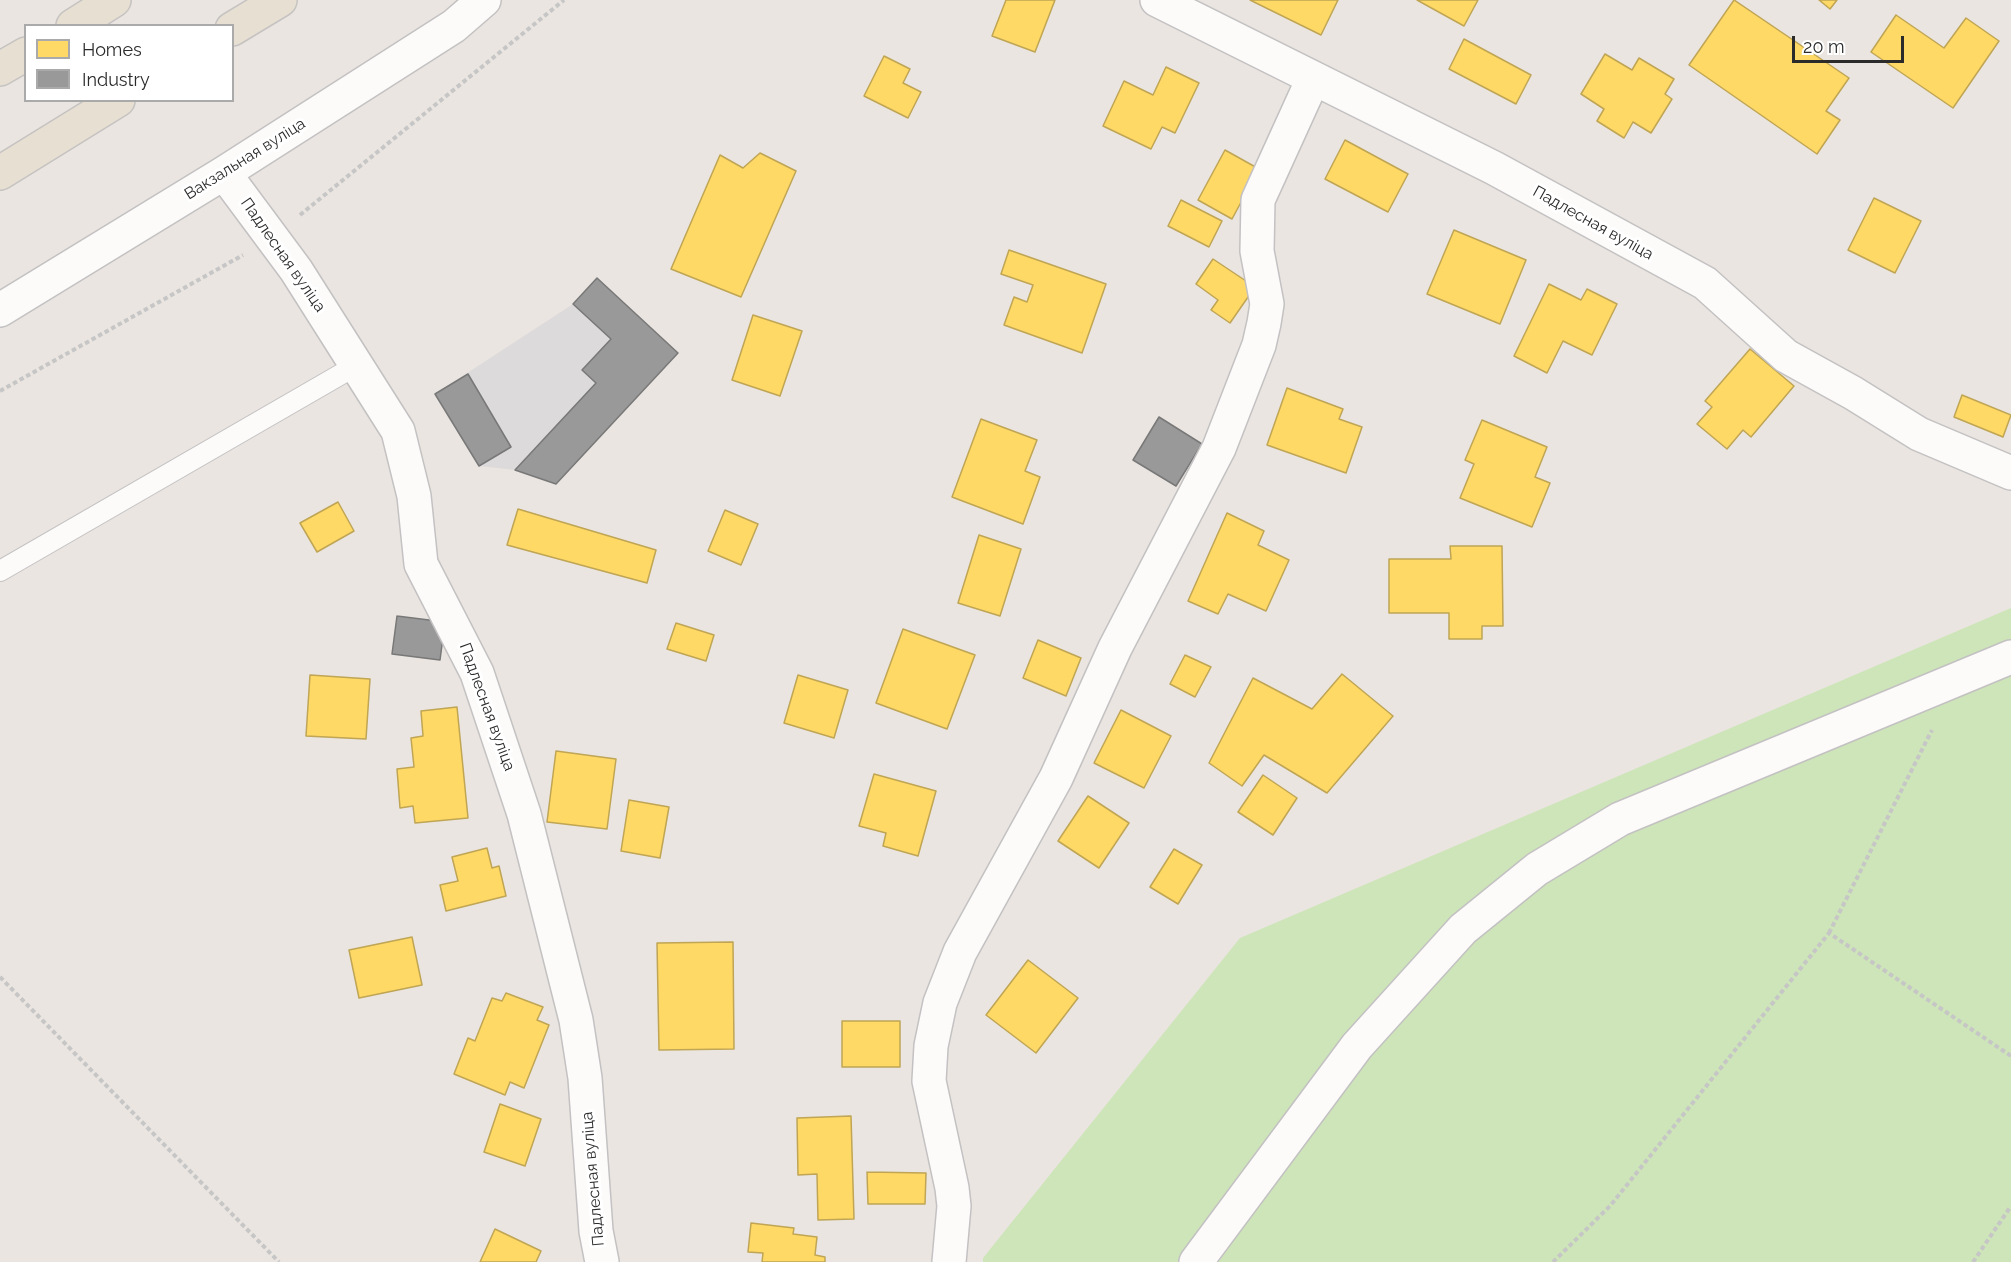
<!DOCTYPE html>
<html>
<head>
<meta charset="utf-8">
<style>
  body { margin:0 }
  #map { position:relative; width:2011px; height:1262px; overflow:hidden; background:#eae5e0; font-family:Raleway,sans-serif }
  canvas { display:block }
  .legend { position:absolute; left:24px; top:24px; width:210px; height:78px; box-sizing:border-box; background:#fff; border:2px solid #aaa; margin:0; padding:8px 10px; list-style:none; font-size:18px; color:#2b2b2b }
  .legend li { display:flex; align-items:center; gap:12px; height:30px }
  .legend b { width:30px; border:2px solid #aaa }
  .scale { position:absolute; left:1792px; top:36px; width:112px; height:27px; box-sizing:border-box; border:3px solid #2b2b2b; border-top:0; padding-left:8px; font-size:18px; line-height:21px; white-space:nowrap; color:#2b2b2b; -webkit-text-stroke:4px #fff; paint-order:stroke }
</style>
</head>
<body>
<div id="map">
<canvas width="2011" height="1262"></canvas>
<ul class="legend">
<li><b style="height:16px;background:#ffd966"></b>Homes</li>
<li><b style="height:16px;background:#999"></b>Industry</li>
</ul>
<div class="scale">20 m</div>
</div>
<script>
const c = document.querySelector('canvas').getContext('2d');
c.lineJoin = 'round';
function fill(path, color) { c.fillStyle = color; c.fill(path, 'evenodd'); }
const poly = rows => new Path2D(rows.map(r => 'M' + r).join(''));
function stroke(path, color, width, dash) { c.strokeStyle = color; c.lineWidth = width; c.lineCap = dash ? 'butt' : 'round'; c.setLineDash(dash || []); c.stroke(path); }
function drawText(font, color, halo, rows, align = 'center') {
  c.font = font + ' Raleway,sans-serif'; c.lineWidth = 6; c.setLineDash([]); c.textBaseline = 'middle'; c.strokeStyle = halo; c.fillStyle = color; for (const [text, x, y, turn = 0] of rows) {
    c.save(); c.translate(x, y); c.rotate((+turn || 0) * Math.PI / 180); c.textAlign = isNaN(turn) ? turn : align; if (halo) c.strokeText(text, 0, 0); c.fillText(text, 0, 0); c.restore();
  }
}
const industrial = poly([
  [597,278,678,353,515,470,479,466,435,394,573,304]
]);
const green = poly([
  [2011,608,2011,1262,983,1262,983,1258,1240,938]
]);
const homes = poly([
  [1006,0,1055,0,1035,52,992,36,1006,0],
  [1250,0,1338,0,1321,35,1250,0],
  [1417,0,1478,0,1464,26,1417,0],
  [1734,0,1849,78,1826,111,1840,120,1817,154,1689,65,1734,0],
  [1819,0,1837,0,1830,9,1819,0],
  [1896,15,1944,48,1966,18,1999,41,1953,108,1871,52,1896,15],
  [1464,39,1531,75,1516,104,1449,69,1464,39],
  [1605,54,1632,70,1639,58,1674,79,1665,94,1672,99,1651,133,1633,122,1624,138,1597,121,1604,109,1581,94,1605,54],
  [884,56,910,69,903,83,921,92,908,118,864,96,884,56],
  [1166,67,1199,83,1175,133,1162,127,1151,149,1103,126,1124,81,1153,95,1166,67],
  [1345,140,1408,174,1388,212,1325,179,1345,140],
  [1225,150,1259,169,1232,219,1198,200,1225,150],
  [760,153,796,171,741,297,671,269,720,155,743,168,760,153],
  [1874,198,1921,221,1895,273,1848,250,1874,198],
  [1181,200,1222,221,1209,247,1168,226,1181,200],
  [1454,230,1526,260,1500,324,1427,294,1454,230],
  [1009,250,1106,284,1082,353,1004,325,1014,297,1027,302,1033,285,1001,274,1009,250],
  [1213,259,1255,287,1230,323,1211,310,1218,300,1196,284,1213,259],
  [1549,284,1581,300,1587,289,1617,304,1592,355,1563,341,1547,373,1514,356,1549,284],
  [753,315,802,331,780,396,732,380,753,315],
  [1750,349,1794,386,1751,437,1743,430,1727,449,1697,424,1712,407,1705,401,1750,349],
  [1287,388,1343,409,1339,419,1362,427,1346,473,1267,445,1287,388],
  [1962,395,2011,415,2003,437,1954,417,1962,395],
  [981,419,1037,440,1025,471,1040,477,1023,524,952,497,981,419],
  [1482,420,1547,447,1535,477,1550,483,1532,527,1460,498,1474,464,1465,460,1482,420],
  [338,502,354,531,317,552,300,523,338,502],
  [518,509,656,550,647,583,507,545,518,509],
  [725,510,758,524,741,565,708,551,725,510],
  [1227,513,1264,531,1258,545,1289,560,1266,611,1228,594,1218,614,1188,601,1227,513],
  [979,535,1021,549,1000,616,958,603,979,535],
  [1450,546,1502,546,1503,626,1482,626,1482,639,1449,639,1449,613,1389,613,1389,559,1451,559,1450,546],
  [676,623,714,635,706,661,667,649,676,623],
  [903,629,975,655,947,729,876,703,903,629],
  [1038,640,1081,658,1066,696,1023,678,1038,640],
  [1185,655,1211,667,1195,697,1170,684,1185,655],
  [1342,674,1393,716,1327,793,1264,755,1242,786,1209,763,1253,678,1312,709,1342,674],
  [310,675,370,679,366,739,306,736,310,675],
  [798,675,848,690,834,738,784,723,798,675],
  [457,707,468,818,415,823,413,806,400,808,397,769,414,767,411,738,423,736,421,711,457,707],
  [1121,710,1171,736,1144,788,1094,763,1121,710],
  [556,751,616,759,607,829,547,822,556,751],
  [874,774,936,791,918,856,883,846,886,833,859,826,874,774],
  [1263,775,1297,798,1273,835,1238,812,1263,775],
  [1088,796,1129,823,1099,868,1058,841,1088,796],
  [629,800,669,807,660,858,621,851,629,800],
  [487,848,492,868,499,866,506,896,446,911,440,885,458,881,452,857,487,848],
  [1174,849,1202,865,1178,904,1150,887,1174,849],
  [412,937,422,985,359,998,349,950,412,937],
  [733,942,734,1049,659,1050,657,943,733,942],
  [1028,960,1078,998,1036,1053,986,1015,1028,960],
  [506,993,543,1007,537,1020,549,1025,524,1088,510,1082,505,1095,454,1074,468,1038,475,1041,492,998,502,1001,506,993],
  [842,1021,900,1021,900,1067,842,1067,842,1021],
  [500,1104,541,1119,525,1166,484,1152,500,1104],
  [851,1116,854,1219,818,1220,817,1174,798,1175,797,1118,851,1116],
  [867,1172,926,1173,925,1204,868,1204,867,1172],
  [751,1223,794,1228,793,1234,817,1237,815,1255,825,1257,825,1262,762,1262,763,1253,748,1252,751,1223],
  [495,1229,541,1251,536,1262,480,1262,495,1229]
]);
const industry = poly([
  [597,278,678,353,556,484,515,470,596,383,582,370,611,339,573,304,597,278],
  [468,374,511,447,479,466,435,394,468,374],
  [1159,417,1202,444,1176,486,1133,460,1159,417],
  [397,616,445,622,440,660,392,654,397,616]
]);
const path = poly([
  [300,215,564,0],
  [0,391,243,255],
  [1829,933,1932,730],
  [0,977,279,1262],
  [1553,1262,1610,1206,1829,933,2011,1056],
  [1973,1262,2011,1206]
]);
const service = poly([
  [0,571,357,365]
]);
const minor = poly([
  [1157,0,1494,168,1705,283,1786,356,1853,393,1919,434,2011,473],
  [224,173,296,270,398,431,414,496,421,564,477,673,524,814,576,1020,585,1078,596,1231,602,1262],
  [0,310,224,173,454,26,484,0],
  [949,1262,954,1206,952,1188,929,1081,931,1046,940,1003,960,952,1056,778,1115,648,1219,448,1259,345,1264,323,1267,304,1257,251,1258,200,1313,79],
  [1196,1262,1357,1046,1463,929,1537,869,1620,819,2011,657]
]);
const trunk = poly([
  [73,26,114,0],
  [232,29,280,0],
  [0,69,26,54],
  [0,173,118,100]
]);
const streetNames = [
  ["Вакзальная вуліца",245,159,-32],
  ["Падлесная вуліца",1593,223,29],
  ["Падлесная вуліца",283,255,55],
  ["Падлесная вуліца",487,707,70],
  ["Падлесная вуліца",593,1179,-95]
];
fill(industrial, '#dddadc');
fill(green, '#cde5b8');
fill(homes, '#ffd966');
stroke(homes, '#bfa554', 1.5);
fill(industry, '#999');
stroke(industry, '#787878', 1.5);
stroke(service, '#c3c1c2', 22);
stroke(minor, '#c3c1c2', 36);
stroke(trunk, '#c5c3c1', 36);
stroke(path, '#c6c6c6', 4, [4.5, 3]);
stroke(service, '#fcfbfa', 20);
stroke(minor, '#fcfbfa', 33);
stroke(trunk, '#e8dfd3', 33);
drawText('16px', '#2b2b2b', '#fff', streetNames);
</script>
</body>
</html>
